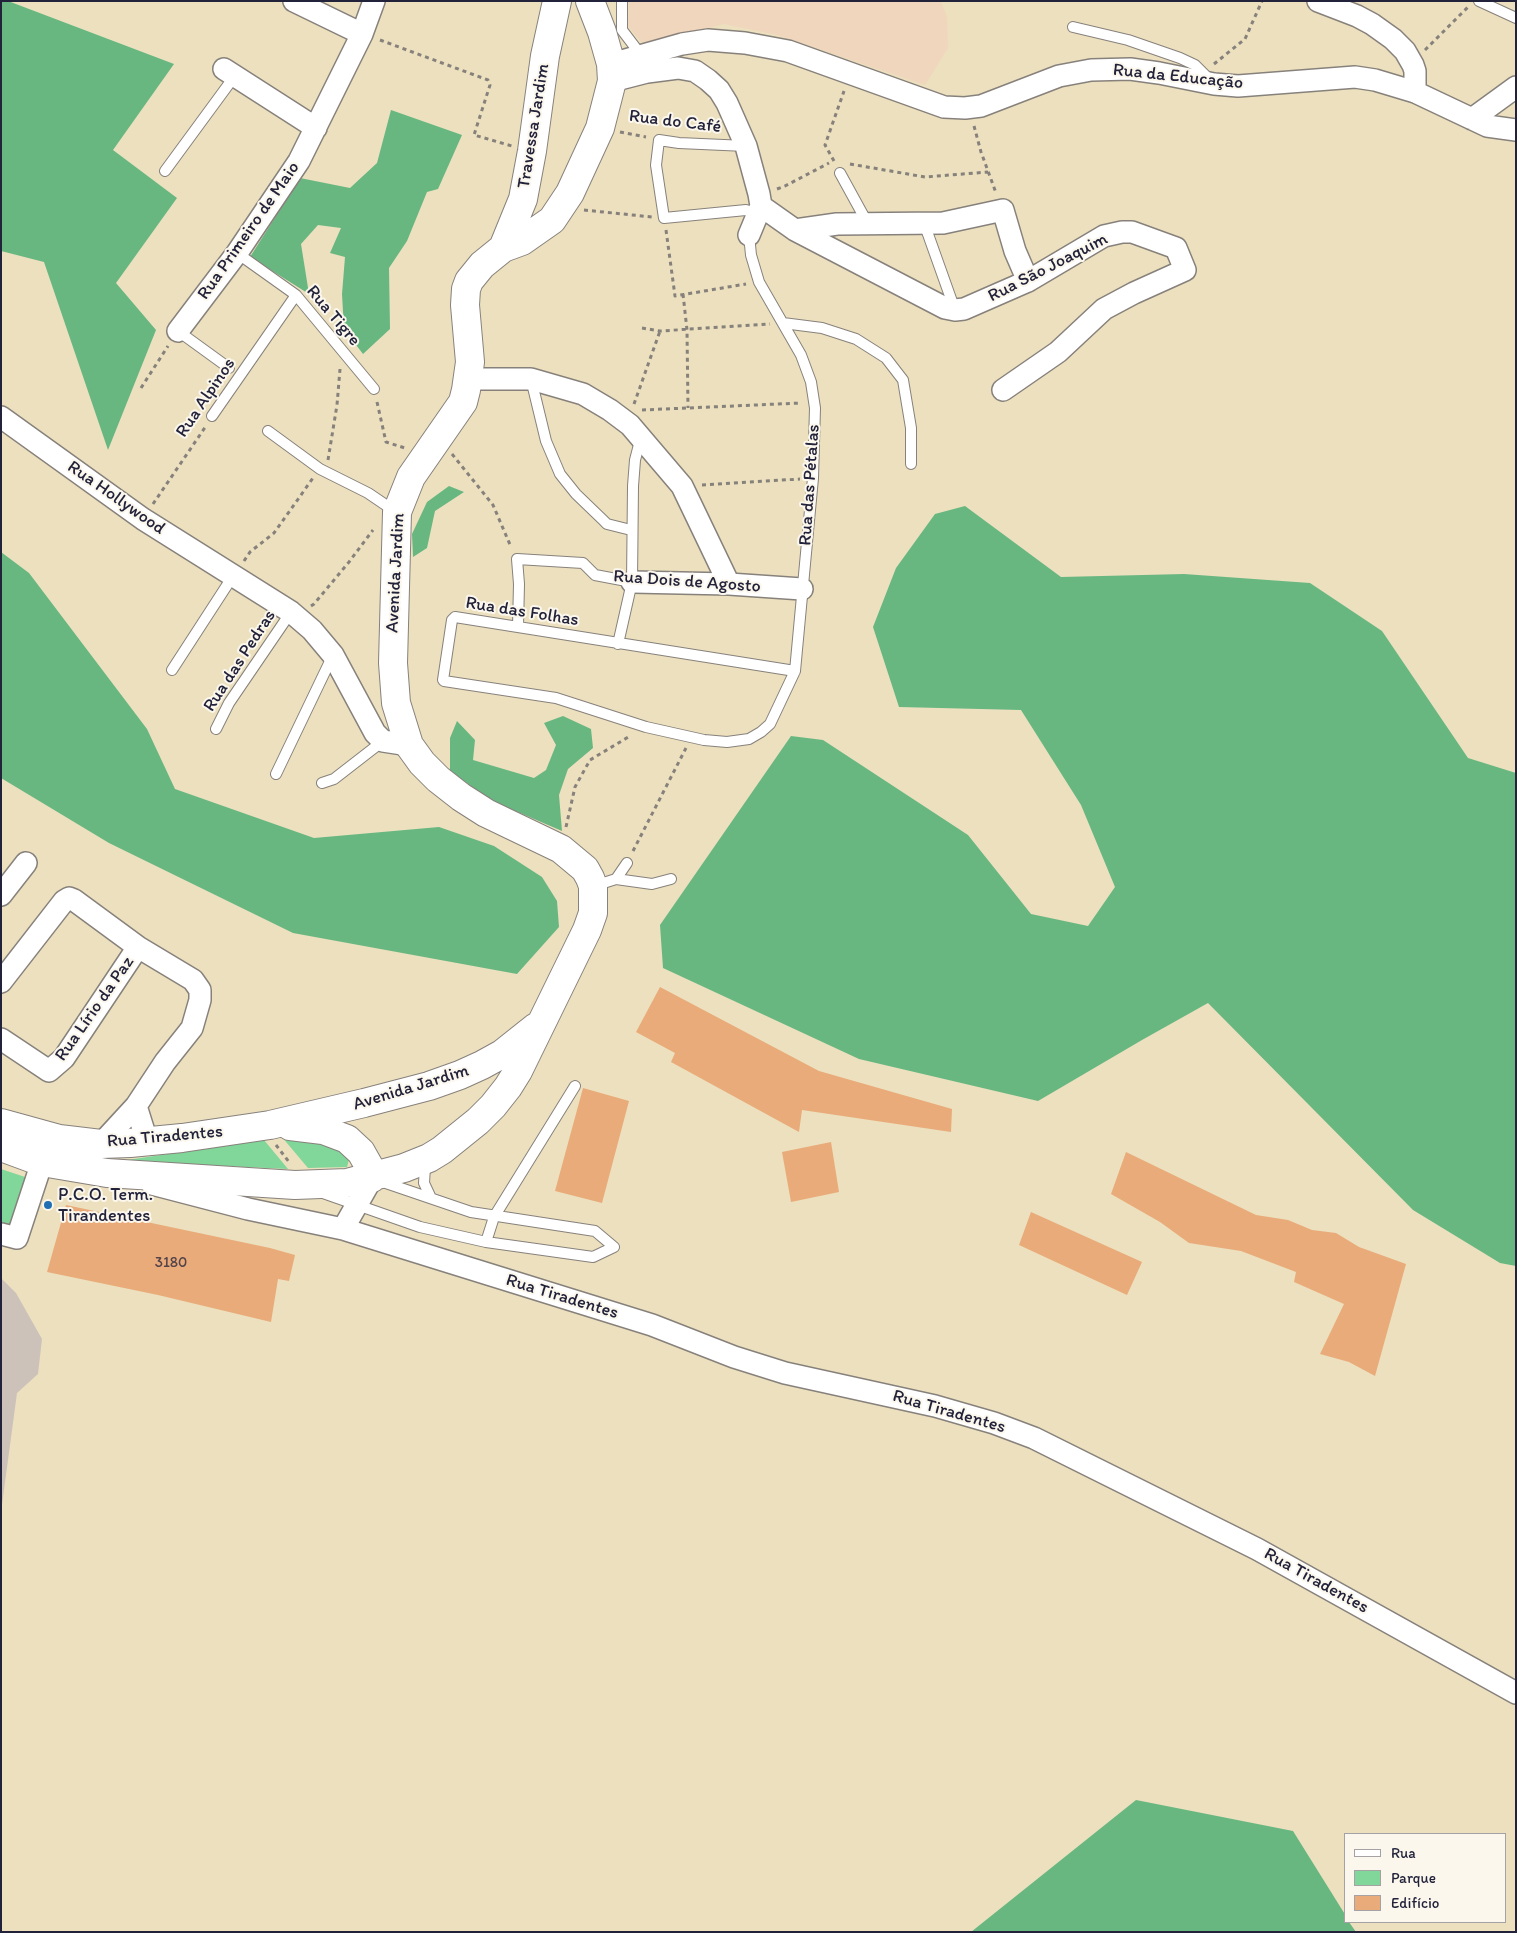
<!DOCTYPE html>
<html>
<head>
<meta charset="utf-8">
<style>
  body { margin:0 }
  #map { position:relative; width:1517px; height:1933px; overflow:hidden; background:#ece0be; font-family:Itim,sans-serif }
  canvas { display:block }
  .frame { position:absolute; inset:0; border:2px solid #22223b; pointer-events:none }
  .legend { position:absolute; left:1344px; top:1833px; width:162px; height:90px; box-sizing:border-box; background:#fbf7ec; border:1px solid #a4a2a5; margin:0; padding:6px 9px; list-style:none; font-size:15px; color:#22223b }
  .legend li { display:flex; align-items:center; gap:10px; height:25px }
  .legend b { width:25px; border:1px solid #a4a2a5 }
</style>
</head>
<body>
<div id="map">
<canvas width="1517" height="1933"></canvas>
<div class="frame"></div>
<ul class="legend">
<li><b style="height:6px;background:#fff"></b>Rua</li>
<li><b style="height:14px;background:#81d699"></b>Parque</li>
<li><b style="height:14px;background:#e9ab79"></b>Edifício</li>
</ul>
</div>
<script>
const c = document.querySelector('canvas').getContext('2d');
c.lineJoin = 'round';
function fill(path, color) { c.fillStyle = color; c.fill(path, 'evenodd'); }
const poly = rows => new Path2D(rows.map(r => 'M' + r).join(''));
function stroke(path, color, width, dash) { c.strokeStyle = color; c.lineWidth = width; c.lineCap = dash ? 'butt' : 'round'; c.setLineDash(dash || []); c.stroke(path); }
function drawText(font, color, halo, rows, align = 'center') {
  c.font = font + ' Itim,sans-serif'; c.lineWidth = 4; c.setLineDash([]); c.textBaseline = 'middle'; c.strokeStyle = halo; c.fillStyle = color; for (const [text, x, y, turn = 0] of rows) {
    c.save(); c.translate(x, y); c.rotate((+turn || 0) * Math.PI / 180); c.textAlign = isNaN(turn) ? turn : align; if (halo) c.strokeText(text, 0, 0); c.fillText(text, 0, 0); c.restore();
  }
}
const built = poly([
  [629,1,941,1,947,17,948,48,925,85,777,35,724,24,643,44,628,26]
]);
const industrial = poly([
  [1,1278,16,1293,42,1339,38,1374,17,1393,1,1512]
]);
const green = poly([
  [281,1136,312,1138,350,1156,347,1167,308,1168],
  [264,1140,288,1169,120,1161],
  [1,1169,34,1180,10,1236,1,1225]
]);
const forest = poly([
  [1,1,8,1,174,64,113,150,177,198,116,283,156,330,108,450,44,262,1,251],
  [391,110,462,135,438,189,427,192,407,241,389,268,390,329,363,354,344,329,342,294,345,257,330,253,341,228,318,225,301,244,309,294,250,257,300,178,350,188,377,163],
  [449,486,464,492,435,511,427,548,413,557,412,534,427,502],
  [965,506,1061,577,1184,574,1310,583,1382,631,1468,758,1516,773,1516,1266,1500,1263,1413,1210,1208,1003,1142,1040,1038,1101,859,1059,663,968,660,925,791,736,823,740,968,835,1031,914,1088,926,1115,887,1081,805,1021,710,899,707,873,627,896,568,935,514],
  [1,552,29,573,147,729,175,789,314,838,439,827,494,846,542,877,557,901,559,927,517,974,293,933,109,843,1,778],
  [563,716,591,729,593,748,568,769,559,795,562,831,492,801,450,771,450,738,457,721,475,740,473,760,534,778,546,770,556,745,544,723],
  [1136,1800,1293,1831,1346,1916,1346,1922,1349,1922,1356,1932,971,1932]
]);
const building = poly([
  [660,987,819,1071,952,1109,951,1132,802,1110,799,1132,671,1062,675,1053,636,1032],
  [583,1088,629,1101,602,1203,555,1191],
  [831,1142,839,1192,791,1202,782,1152],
  [1126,1152,1256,1215,1288,1220,1312,1230,1336,1233,1359,1247,1406,1264,1375,1376,1349,1362,1320,1354,1344,1304,1294,1282,1296,1272,1241,1251,1189,1243,1160,1222,1111,1194],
  [66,1205,270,1248,295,1255,289,1281,278,1279,271,1322,158,1295,47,1272],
  [1031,1212,1142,1262,1127,1295,1019,1245]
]);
const path = poly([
  [380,40,488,80,490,85,474,135,512,146],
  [1425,50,1469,6],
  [1214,64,1245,39,1262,1],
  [974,126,981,152,996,193],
  [620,132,646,137],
  [834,161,825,145,844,91],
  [850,164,925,177,988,172],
  [777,189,785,186,829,163],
  [584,210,652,217],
  [666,230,675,296,746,284],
  [683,294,687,330,688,408],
  [642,328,660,331,770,324],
  [141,388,168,346],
  [377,402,386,442,405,448],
  [634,404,660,331],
  [642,410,801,403],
  [452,454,493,505,511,547],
  [328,460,337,405,340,369],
  [702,485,800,479],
  [153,504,206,426],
  [244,561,250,552,274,533,313,478],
  [311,606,314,604,349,562,373,530],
  [566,827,575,787,590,760,630,736],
  [633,851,686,748],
  [276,1145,289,1162]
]);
const lane = poly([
  [622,1,622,30,641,55],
  [1479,1,1516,18],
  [1073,27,1128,40,1180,58,1195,65,1212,82],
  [746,146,679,143,659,140,656,165,664,218,746,210,758,213],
  [165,171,234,77],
  [840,173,868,224],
  [924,223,955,310],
  [749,235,751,255,759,282,801,355,811,382,815,408,813,478,795,671,770,724,761,732,749,739,727,742,704,740,646,727,556,698,444,681,443,680,452,620,455,617,795,671],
  [237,253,296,295,374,389],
  [783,323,822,328,856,339,886,358,903,380,911,428,911,464],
  [178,331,229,368],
  [531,379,546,441,560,474,576,494,603,520,607,524,631,530],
  [212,416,296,295],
  [268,431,320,469,368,493,396,512],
  [518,627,519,584,517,559,583,563,595,575,632,582],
  [618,644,632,582,633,486,635,460,641,437],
  [172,670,233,576],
  [216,729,229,703,291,612],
  [276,774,333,655],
  [322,783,334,779,383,741],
  [616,879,627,863],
  [594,886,616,879,652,884,671,879],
  [427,1162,425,1167,424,1183,431,1198],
  [323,1193,420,1227,486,1242,593,1257,614,1247,595,1231,471,1212,380,1181],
  [486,1242,494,1217,575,1086]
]);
const street = poly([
  [294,1,362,34],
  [1318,1,1357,16,1372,24,1393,39,1405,51,1413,65,1415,71,1415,92],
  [611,64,682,44,708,40,745,43,788,51,944,107,965,108,981,106,1059,76,1091,70,1130,69,1159,73,1214,84,1238,86,1355,77,1375,80,1415,92,1487,126,1516,130],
  [224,69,316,128],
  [612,81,647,72,678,68,695,71,708,80,719,90,727,103,746,146,759,194,761,206,749,235],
  [1472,119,1516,87],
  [761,206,795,230,945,308,955,310,964,309,1028,281,1104,236,1122,232,1132,232,1176,248,1185,270,1134,293,1104,309,1058,352,1003,390],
  [795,230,837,224,943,223,1003,210,1015,251,1028,281],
  [178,331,237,253,299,161,362,34,374,1],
  [468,379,531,379,583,394,610,410,630,425,682,486,729,584],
  [1,417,143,519,291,612,312,630,333,655,375,733,383,741,409,745],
  [632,582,729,584,802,589],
  [1,895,26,863],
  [1,982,64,901,69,898,74,900,138,947,193,980,200,990,200,1000,192,1028,165,1062,136,1106,101,1144,94,1149],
  [1,1039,49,1071,64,1058,138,947],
  [136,1106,147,1141],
  [152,1184,248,1209,343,1229,652,1325,734,1357,785,1373,935,1406,994,1423,1034,1438,1257,1549,1516,1693],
  [343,1229,372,1178],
  [1,1234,17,1238,42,1162,52,1153]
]);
const secondary = poly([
  [503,248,523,199,532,151,545,56,557,1],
  [1,1123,59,1139,101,1144,130,1143,182,1138,270,1125,364,1103,429,1086,460,1075,482,1065,502,1054,536,1027],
  [290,1126,323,1130,347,1139,361,1152,370,1168,372,1178],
  [1,1147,42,1162,107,1173,295,1185,347,1183,404,1168,429,1158,442,1150,478,1121,493,1106,508,1087,518,1071,587,930,593,913,593,886,590,878,585,869,561,849,486,813,461,797,438,779,422,763,409,745,396,703,393,663,397,512,411,477,463,402,466,390,470,362,465,305,466,289,469,281,482,265,503,248,522,241,552,220,570,193,600,128,612,81,611,64,602,32,590,1]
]);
const markers = [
  [48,1205,5,"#1f6fb2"]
];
const numberNames = [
  ["3180",171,1263]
];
const streetNames = [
  ["Rua da Educação",1178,77,6],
  ["Rua do Café",675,122,7],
  ["Travessa Jardim",534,126,-81],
  ["Rua Primeiro de Maio",249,231,-55],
  ["Rua São Joaquim",1048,268,-27],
  ["Rua Tigre",333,316,50],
  ["Rua Alpinos",206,398,-56],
  ["Rua das Pétalas",810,485,-86],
  ["Rua Hollywood",116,498,35],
  ["Avenida Jardim",396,573,-87],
  ["Rua Dois de Agosto",687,582,4],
  ["Rua das Folhas",522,612,9],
  ["Rua das Pedras",240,661,-57],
  ["Rua Lírio da Paz",95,1009,-55],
  ["Avenida Jardim",411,1088,-17],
  ["Rua Tiradentes",165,1137,-5],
  ["Rua Tiradentes",562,1297,17],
  ["Rua Tiradentes",949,1412,16],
  ["Rua Tiradentes",1316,1581,29]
];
const poiNames = [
  ["P.C.O. Term.",58,1195],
  ["Tirandentes",58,1216]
];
fill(built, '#efd6bc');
fill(industrial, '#cdc2b9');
fill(green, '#81d699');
fill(forest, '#68b781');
fill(building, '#e9ab79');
stroke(lane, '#87817c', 12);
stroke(street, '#87817c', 24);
stroke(secondary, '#87817c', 30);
stroke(path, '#87817c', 3, [4, 4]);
stroke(lane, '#fff', 10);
stroke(street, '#fff', 21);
stroke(secondary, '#fff', 28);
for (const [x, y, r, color] of markers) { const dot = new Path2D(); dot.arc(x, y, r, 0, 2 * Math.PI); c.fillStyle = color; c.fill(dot); stroke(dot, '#fbf7ec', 2); }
drawText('15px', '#54444a', null, numberNames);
drawText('18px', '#22223b', '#fbf7ec', streetNames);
drawText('18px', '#22223b', '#fbf7ec', poiNames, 'left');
</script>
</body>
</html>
